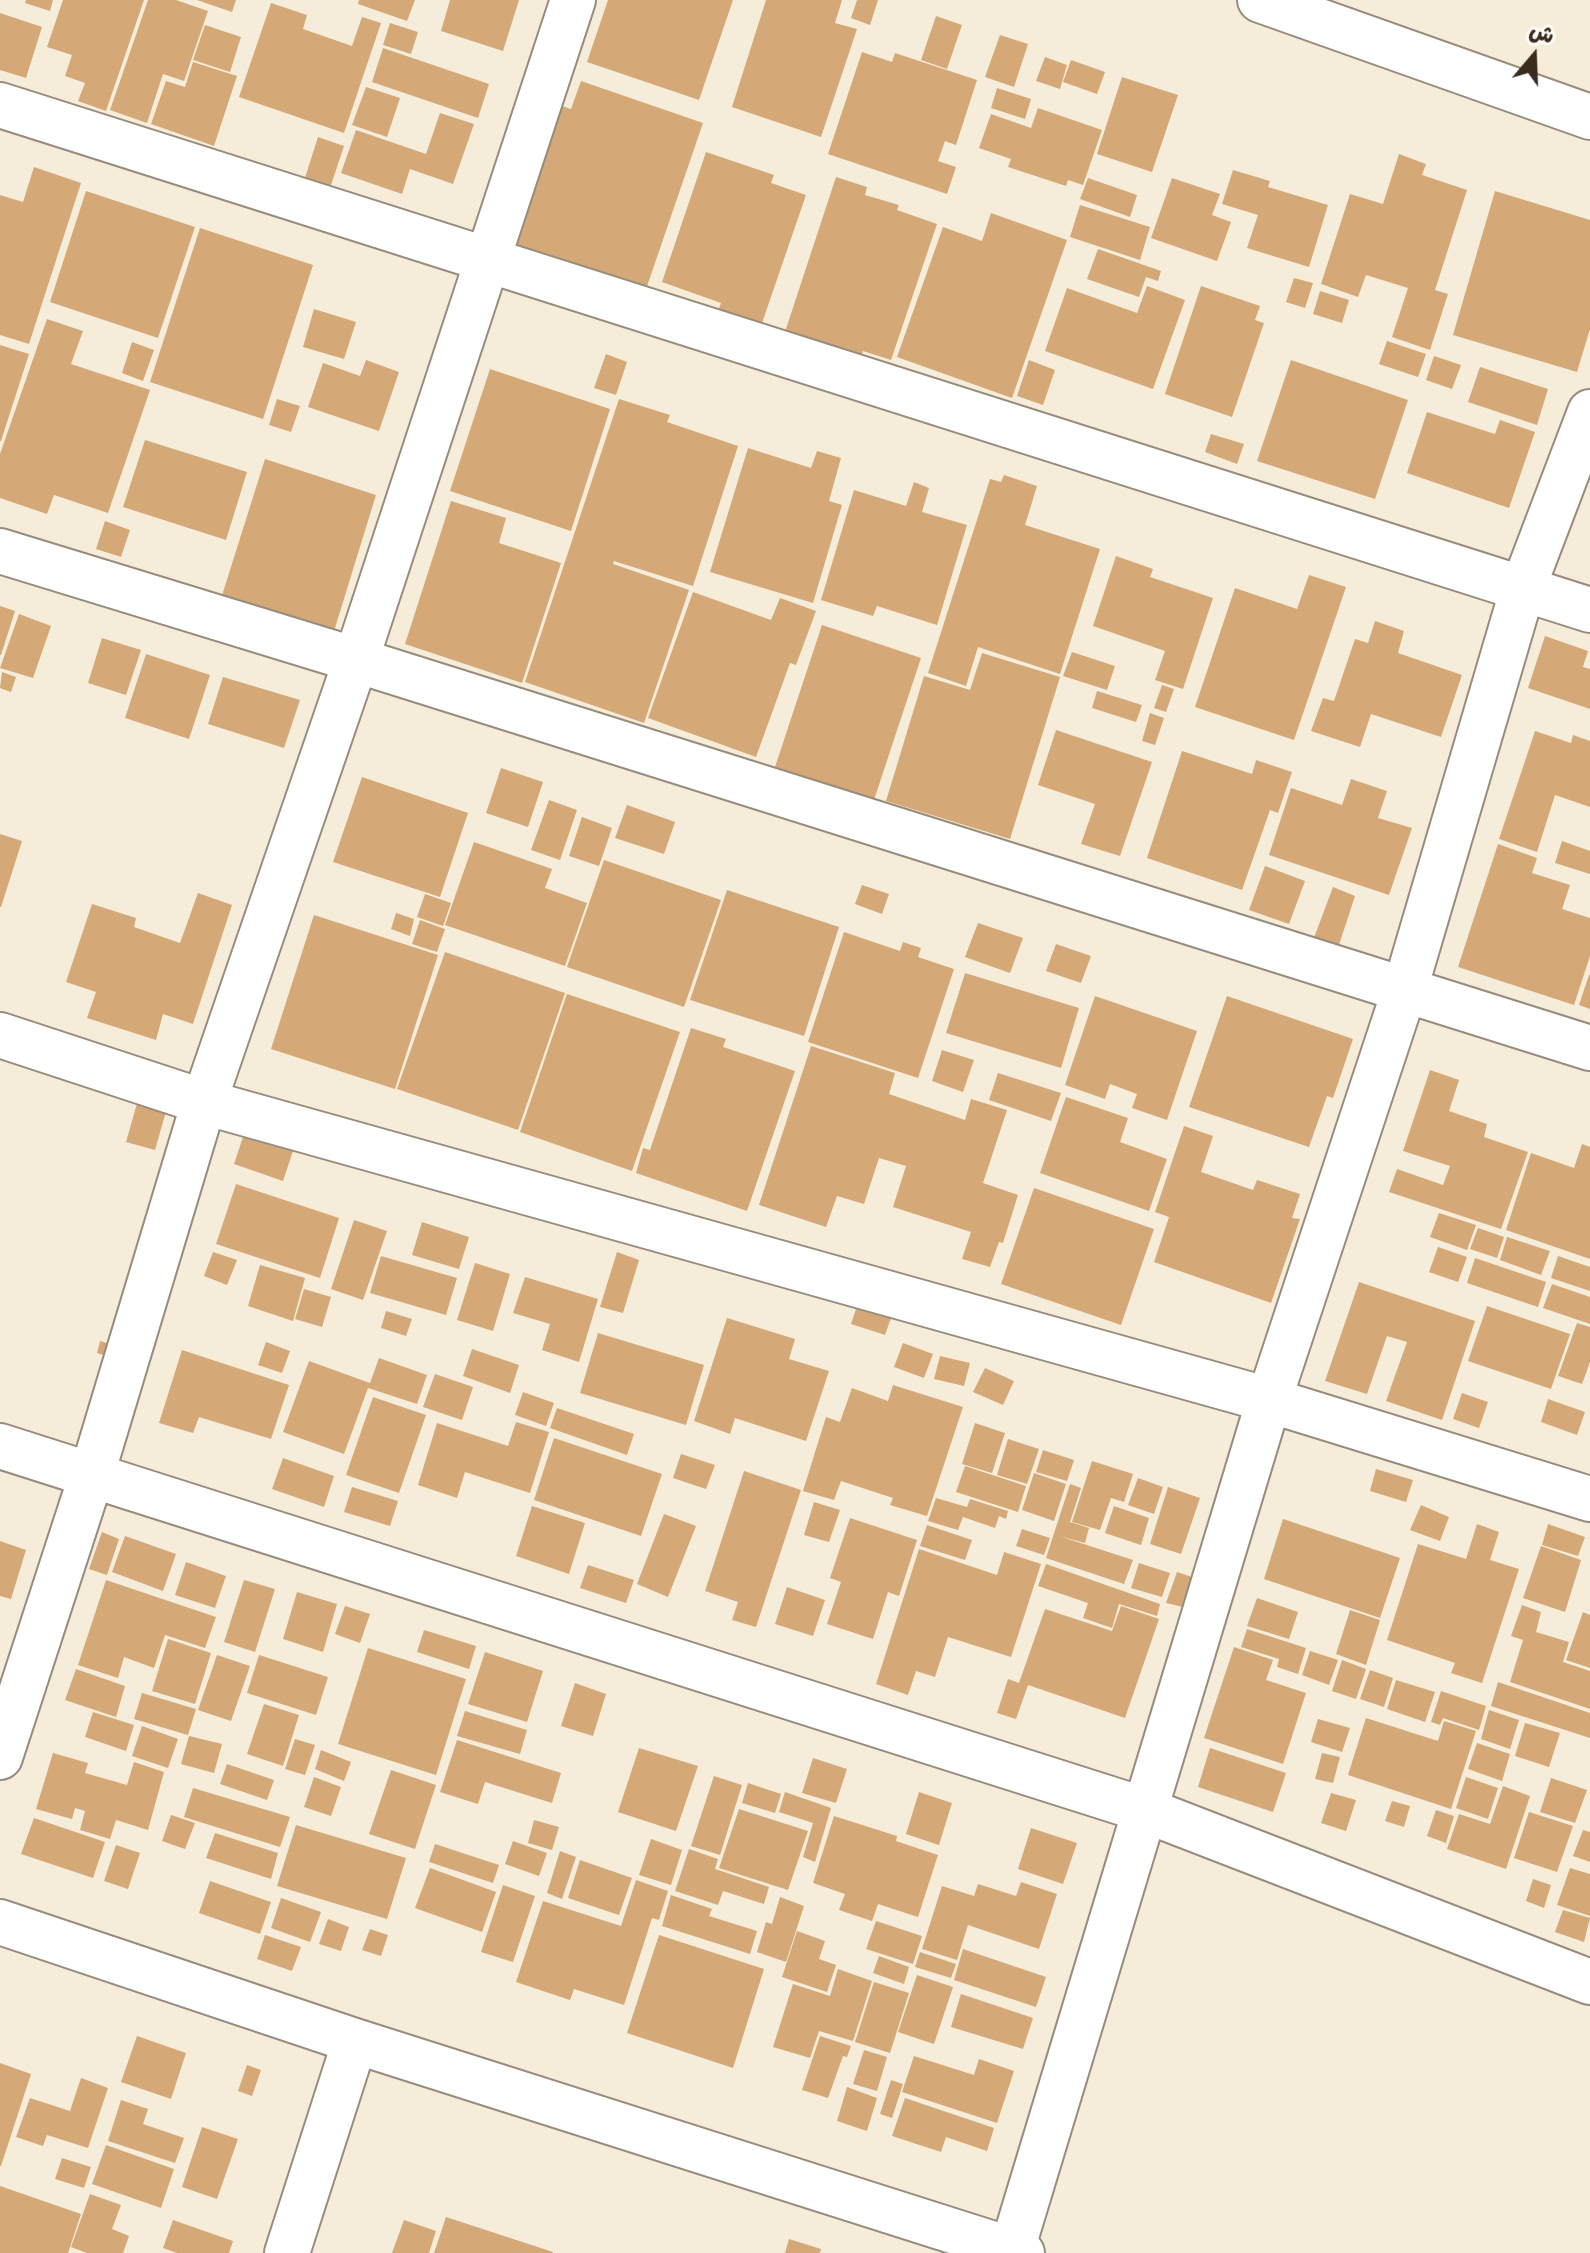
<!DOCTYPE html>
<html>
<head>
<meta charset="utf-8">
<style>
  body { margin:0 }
  #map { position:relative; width:1590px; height:2253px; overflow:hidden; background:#f5edd9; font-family:Pangolin,"Playpen Sans Arabic",sans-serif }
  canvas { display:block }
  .north { position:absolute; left:1494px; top:16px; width:80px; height:80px; -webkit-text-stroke:6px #fdfcf7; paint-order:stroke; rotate:19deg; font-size:22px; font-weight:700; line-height:32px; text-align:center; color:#3b2a1e }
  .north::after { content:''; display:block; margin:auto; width:28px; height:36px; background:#3b2a1e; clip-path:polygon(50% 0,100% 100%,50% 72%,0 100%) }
</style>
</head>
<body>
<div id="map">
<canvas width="1590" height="2253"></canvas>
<div class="north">ش</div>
</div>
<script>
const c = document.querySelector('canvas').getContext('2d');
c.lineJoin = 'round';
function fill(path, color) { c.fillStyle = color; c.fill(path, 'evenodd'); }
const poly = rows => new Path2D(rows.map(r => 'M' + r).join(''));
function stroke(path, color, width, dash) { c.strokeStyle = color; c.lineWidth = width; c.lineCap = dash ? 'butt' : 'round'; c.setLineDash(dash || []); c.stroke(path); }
const building = poly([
  [26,0,53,0,50,11,25,3],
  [63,0,144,0,106,111,78,101,85,83,65,76,72,55,47,47],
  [148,0,176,0,208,11,184,81,163,74,147,123,110,110],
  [197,0,236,0,232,12],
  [359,0,415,0,407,21,358,4],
  [450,0,519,0,503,51,441,31],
  [608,0,733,0,699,100,587,62],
  [766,0,842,0,835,23,857,29,821,137,732,107],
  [857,0,878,0,870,25,851,18],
  [271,3,307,15,303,29,352,46,362,17,381,23,344,133,239,97],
  [0,13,42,27,26,78,0,70],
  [936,16,962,25,947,69,921,60],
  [390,23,418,32,411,54,383,45],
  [205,25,241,37,230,72,193,60],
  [1000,35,1028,44,1014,87,985,77],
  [383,48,489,84,478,118,372,82],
  [862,52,892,62,895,53,977,80,956,145,945,141,938,161,956,167,947,194,828,154],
  [1045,57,1067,65,1060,89,1036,81],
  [1071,60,1105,72,1097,94,1063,82],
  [193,62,237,76,214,146,151,124,166,81,185,87],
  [1122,77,1178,95,1152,172,1097,154],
  [581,81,703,123,643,298,512,253,562,106,571,109],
  [366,87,400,98,387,137,352,125],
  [997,88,1031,99,1025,119,991,108],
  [1038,108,1102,130,1083,185,1068,180,1066,186,1008,167,1011,159,979,148,991,114,1031,128],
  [440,113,474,124,453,184,410,169,402,194,341,173,356,130,426,154],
  [318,137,344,146,329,191,303,184],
  [706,152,774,175,771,183,806,195,761,326,718,311,721,303,662,282],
  [1399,154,1426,164,1422,175,1467,190,1435,290,1448,294,1430,350,1392,337,1408,288,1366,275,1358,297,1321,284,1350,194,1383,204],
  [34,167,81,183,29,344,0,335,0,195,23,202],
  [1233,170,1270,181,1268,187,1328,205,1309,267,1247,248,1258,215,1222,204],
  [836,177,867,187,865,195,899,205,897,210,937,224,891,360,863,351,859,363,783,338],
  [1088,178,1137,195,1130,217,1080,199],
  [1172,178,1220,194,1212,215,1231,222,1217,261,1151,238],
  [86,191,195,227,158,338,50,302],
  [1495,191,1590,220,1590,329,1577,372,1453,335],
  [1080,205,1150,227,1140,260,1070,237],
  [991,213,1067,240,1012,398,897,357,943,227,982,241],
  [200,228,313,265,263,419,150,382],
  [1098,249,1161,271,1158,281,1146,277,1139,297,1087,279],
  [1294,278,1313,283,1305,308,1286,302],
  [1147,286,1185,300,1153,389,1045,351,1067,288,1137,313],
  [1201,286,1260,306,1255,320,1264,323,1232,417,1165,394],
  [1320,291,1349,300,1342,323,1313,314],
  [314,309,356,322,344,359,303,347],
  [47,319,83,331,71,364,150,390,108,513,54,495,47,514,0,498,0,454],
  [1387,341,1426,354,1418,377,1379,364],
  [132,342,154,350,143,381,122,373],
  [0,345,29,354,1,441,0,441],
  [606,354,627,362,616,395,594,388],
  [1434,356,1461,365,1452,389,1426,380],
  [366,360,399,372,379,431,308,407,323,363,360,376],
  [1029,360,1055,370,1043,405,1017,396],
  [1291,360,1408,400,1375,499,1257,461],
  [1480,367,1548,389,1537,425,1468,402],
  [490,369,610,409,571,531,450,491],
  [277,399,300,406,291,432,269,425],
  [619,399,670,415,667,422,738,446,693,586,614,561,613,564,689,590,644,723,525,682],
  [1427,412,1495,434,1500,420,1535,432,1509,508,1407,473],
  [1211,434,1244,444,1237,464,1205,452],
  [145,440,247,472,226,540,123,507],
  [748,448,811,468,817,451,841,458,829,501,842,505,813,603,710,572],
  [265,459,376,495,331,641,219,605],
  [1004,475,1037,486,1025,525,1100,549,1060,674,978,647,966,686,928,673,990,479,1001,482],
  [914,482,929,488,922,512,967,525,937,625,877,606,873,616,821,600,854,490,906,506],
  [451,501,506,518,499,543,561,563,522,683,405,644],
  [105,521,130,530,121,557,96,549],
  [1116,556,1153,569,1150,577,1213,598,1183,689,1155,680,1165,651,1093,626],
  [1309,575,1346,587,1294,740,1195,707,1235,588,1297,609],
  [693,592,771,620,780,598,816,611,796,665,790,663,756,757,648,718],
  [0,606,15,611,1,655,0,655],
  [19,614,51,626,33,678,0,668],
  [1375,621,1404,631,1398,653,1462,675,1441,737,1371,714,1360,747,1311,731,1323,698,1334,701,1355,639,1368,643],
  [822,625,921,658,871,809,772,776],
  [1545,636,1588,651,1583,667,1590,669,1590,709,1528,688],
  [102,638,141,650,126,695,88,683],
  [1072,652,1115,666,1107,690,1063,676],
  [982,653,1060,677,1010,839,886,801,924,676,970,690],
  [146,654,210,675,189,739,125,718],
  [2,672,16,677,11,692,0,688],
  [223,677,300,700,284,748,208,724],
  [1162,685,1174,689,1166,712,1154,708],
  [1097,691,1142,705,1136,722,1092,708],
  [1150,713,1164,718,1155,745,1142,741],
  [1056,730,1152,762,1120,856,1081,844,1095,804,1038,785],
  [1535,731,1571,743,1573,735,1590,741,1590,807,1555,795,1537,852,1499,839],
  [1182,751,1252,774,1256,760,1292,772,1278,813,1270,810,1242,890,1147,858],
  [501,768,543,782,528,827,486,813],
  [362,777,468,813,440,897,333,862],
  [1351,779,1387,791,1378,818,1412,828,1389,895,1269,855,1291,788,1342,805],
  [549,800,577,810,560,860,531,850],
  [627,805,675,822,664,854,615,838],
  [582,817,612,828,599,866,569,856],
  [0,834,22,841,1,907,0,907],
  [1562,841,1590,851,1590,874,1555,863],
  [474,842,552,869,545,888,587,903,565,966,445,925],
  [1498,844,1537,858,1532,873,1570,885,1562,909,1590,918,1590,956,1574,1005,1458,967],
  [604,860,721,900,684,1007,567,967],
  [1265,866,1305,881,1289,924,1249,910],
  [862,885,889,894,882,914,855,904],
  [1333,887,1355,896,1337,951,1312,943],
  [727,890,839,927,804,1036,690,1000],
  [198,893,232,905,193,1024,163,1014,156,1040,87,1018,96,992,66,982,92,904,136,918,134,927,180,943],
  [425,894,451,903,443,926,417,917],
  [396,913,414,919,410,936,391,929],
  [314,915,438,955,395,1089,271,1049],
  [420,920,445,929,437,952,412,944],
  [978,923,1023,938,1010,973,965,957],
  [844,932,900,951,903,942,921,948,918,957,954,969,918,1078,808,1042],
  [1056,944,1091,956,1081,983,1046,971],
  [445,952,565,993,518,1130,397,1089],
  [965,973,1079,1008,1061,1068,946,1033],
  [1589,975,1590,975,1590,1009,1579,1005],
  [567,994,680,1032,632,1171,520,1132],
  [1095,996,1197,1031,1167,1120,1132,1108,1137,1094,1110,1084,1105,1099,1065,1085],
  [1227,996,1353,1039,1333,1098,1327,1096,1309,1147,1189,1107],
  [691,1028,726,1039,723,1047,795,1071,747,1211,636,1173,643,1148,650,1150],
  [811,1046,895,1073,889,1094,965,1120,971,1099,1007,1110,983,1183,1018,1195,1003,1243,999,1242,990,1267,962,1259,971,1232,893,1207,906,1166,879,1158,864,1204,837,1196,826,1227,759,1205],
  [942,1050,974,1060,963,1092,932,1081],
  [1430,1070,1459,1080,1449,1111,1487,1124,1484,1137,1528,1152,1501,1229,1389,1192,1397,1169,1443,1185,1450,1166,1403,1151],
  [998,1073,1061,1093,1051,1121,989,1100],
  [140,1093,169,1101,155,1150,126,1142],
  [1066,1097,1128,1118,1120,1142,1167,1159,1149,1211,1040,1173],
  [1184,1126,1213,1136,1201,1172,1253,1190,1257,1180,1300,1194,1292,1218,1300,1219,1271,1303,1154,1262,1169,1217,1155,1212],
  [245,1131,294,1148,283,1181,234,1164],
  [1582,1144,1590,1147,1590,1259,1506,1230,1531,1153,1574,1168],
  [236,1184,339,1218,320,1278,216,1244],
  [1034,1188,1154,1229,1121,1325,1001,1284],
  [1439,1213,1476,1225,1467,1250,1430,1237],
  [354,1220,387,1231,363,1300,331,1289],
  [422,1222,469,1237,459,1269,412,1255],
  [1478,1228,1504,1237,1497,1258,1470,1249],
  [1507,1237,1550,1251,1541,1275,1500,1260],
  [1438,1247,1467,1257,1458,1282,1429,1272],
  [213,1252,237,1260,227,1285,204,1276],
  [617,1252,639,1260,623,1313,600,1307],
  [381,1256,457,1278,446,1315,370,1293],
  [1558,1256,1590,1267,1590,1291,1551,1278],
  [1475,1258,1546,1282,1538,1307,1467,1283],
  [475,1263,510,1274,493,1331,457,1320],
  [260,1265,305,1278,293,1321,248,1306],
  [525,1277,598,1299,579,1362,542,1350,550,1324,513,1313],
  [1359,1282,1475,1321,1442,1420,1386,1401,1407,1342,1387,1336,1367,1394,1325,1381],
  [1552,1284,1590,1297,1590,1324,1543,1308],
  [304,1289,331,1297,322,1327,295,1319],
  [857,1306,891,1318,885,1335,851,1324],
  [1487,1306,1570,1334,1551,1389,1468,1361],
  [386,1311,412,1319,406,1336,381,1328],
  [727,1318,795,1339,789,1359,829,1371,806,1441,735,1418,730,1434,694,1421],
  [1577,1323,1590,1327,1590,1362,1582,1384,1558,1376],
  [598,1333,704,1365,686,1425,580,1393],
  [100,1341,127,1349,123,1361,97,1353],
  [266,1342,290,1351,282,1373,258,1365],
  [903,1343,933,1354,924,1378,894,1367],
  [472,1349,519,1365,510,1393,463,1376],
  [182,1350,289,1385,271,1439,199,1417,193,1433,159,1423],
  [940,1356,970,1363,964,1386,934,1379],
  [379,1358,427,1375,417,1404,368,1388,344,1454,283,1432,309,1361,370,1383],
  [985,1368,1014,1381,1003,1405,973,1392],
  [435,1374,473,1387,462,1420,423,1407],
  [893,1385,963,1407,927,1516,890,1505,893,1498,841,1481,834,1500,803,1491,826,1417,840,1422,852,1388,888,1401],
  [523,1392,554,1403,546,1426,515,1415],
  [1462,1393,1488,1402,1479,1428,1453,1419],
  [373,1397,426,1415,399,1493,346,1475],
  [1548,1399,1585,1412,1577,1435,1541,1422],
  [557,1408,634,1434,627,1455,550,1428],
  [516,1422,549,1432,530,1493,465,1472,457,1498,418,1485,437,1423,508,1446],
  [975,1423,1005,1433,992,1473,962,1464],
  [554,1438,662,1474,641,1536,534,1500],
  [1008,1439,1039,1449,1027,1484,997,1475],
  [1043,1450,1074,1460,1067,1481,1036,1472],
  [681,1454,715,1465,706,1489,673,1478],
  [283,1458,334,1476,324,1507,272,1489],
  [1092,1461,1133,1474,1124,1502,1111,1498,1100,1530,1072,1522],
  [965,1466,1026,1486,1018,1512,956,1492],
  [1376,1469,1413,1480,1406,1502,1370,1491],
  [744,1471,801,1490,756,1627,732,1620,738,1602,705,1591],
  [1034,1473,1066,1484,1054,1521,1022,1510],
  [1138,1478,1163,1487,1154,1514,1128,1505],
  [1070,1484,1081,1488,1070,1522,1089,1528,1085,1543,1059,1536,1133,1560,1124,1584,1046,1558],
  [352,1487,398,1501,390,1526,344,1512],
  [1168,1487,1200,1498,1181,1554,1150,1544],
  [936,1498,967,1507,970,1499,1008,1511,1006,1519,999,1516,995,1528,963,1517,958,1530,928,1521],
  [814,1502,840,1510,829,1542,804,1535],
  [1421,1505,1449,1517,1440,1541,1410,1530],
  [532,1506,585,1523,569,1574,516,1556],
  [1114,1506,1149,1518,1141,1545,1105,1533],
  [664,1514,696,1526,668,1597,637,1584],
  [850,1518,917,1540,899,1596,888,1592,873,1639,827,1624,841,1582,830,1578],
  [1283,1519,1400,1558,1380,1618,1264,1579],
  [1477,1524,1499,1532,1490,1560,1519,1569,1482,1683,1451,1673,1455,1663,1387,1640,1418,1544,1466,1559],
  [1548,1524,1585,1537,1578,1556,1542,1545],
  [927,1525,972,1540,965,1560,920,1546],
  [1022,1529,1050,1538,1044,1555,1016,1546],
  [102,1532,119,1539,107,1575,89,1569],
  [125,1536,176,1554,163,1591,112,1572],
  [0,1541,26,1550,11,1599,0,1596],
  [1541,1546,1581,1560,1565,1612,1523,1598],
  [919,1549,997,1575,1004,1552,1041,1564,1011,1657,948,1637,935,1677,916,1671,908,1695,876,1684],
  [186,1562,226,1576,215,1608,175,1595],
  [1139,1563,1170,1573,1162,1597,1131,1588],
  [1046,1564,1160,1604,1157,1616,1119,1604,1112,1628,1083,1618,1088,1603,1038,1586],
  [588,1565,634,1580,626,1603,580,1588],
  [1177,1572,1192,1577,1183,1607,1166,1603],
  [106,1580,216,1617,205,1648,165,1635,154,1668,124,1657,118,1678,78,1665],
  [244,1580,275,1589,255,1652,224,1642],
  [787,1587,825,1600,813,1636,775,1624],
  [297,1592,337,1604,323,1652,283,1639],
  [1257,1598,1298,1612,1289,1639,1247,1626],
  [1522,1605,1541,1612,1536,1632,1569,1642,1563,1662,1590,1671,1590,1709,1510,1682,1523,1640,1511,1636],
  [345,1606,370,1614,360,1643,335,1634],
  [1121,1606,1159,1619,1125,1718,1028,1685,1016,1719,997,1713,1008,1679,1019,1683,1045,1609,1112,1631],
  [1350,1610,1380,1620,1366,1665,1336,1654],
  [1583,1612,1590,1615,1590,1668,1566,1660],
  [1247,1629,1306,1648,1298,1674,1277,1667,1279,1659,1241,1647],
  [424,1630,476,1646,469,1669,417,1652],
  [168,1639,211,1653,195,1704,152,1691],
  [1234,1647,1273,1660,1266,1680,1306,1693,1283,1764,1204,1738],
  [368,1648,466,1679,436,1775,338,1744],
  [1310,1651,1338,1660,1329,1685,1302,1675],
  [485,1652,543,1671,527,1722,468,1704],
  [217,1655,250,1666,231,1721,198,1710],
  [259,1655,328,1677,316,1715,247,1693],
  [1342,1660,1366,1669,1356,1699,1332,1691],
  [76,1669,125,1686,116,1717,65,1700],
  [1370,1670,1393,1678,1384,1707,1360,1699],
  [1396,1680,1435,1692,1425,1722,1387,1709],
  [1498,1682,1590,1713,1590,1738,1491,1706],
  [575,1683,606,1694,593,1736,561,1726],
  [1441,1691,1486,1706,1479,1730,1443,1718,1440,1725,1431,1722],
  [142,1693,196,1709,188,1735,134,1719],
  [264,1704,299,1715,283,1766,247,1754],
  [1489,1710,1519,1720,1510,1749,1481,1739],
  [465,1711,527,1730,520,1754,457,1736],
  [93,1712,134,1725,126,1751,85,1737],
  [1366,1718,1438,1741,1444,1721,1476,1731,1451,1809,1348,1775],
  [1318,1719,1350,1728,1342,1752,1311,1742],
  [1525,1723,1560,1733,1549,1767,1515,1756],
  [142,1726,178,1739,168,1768,132,1756],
  [189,1736,222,1744,214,1773,181,1764],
  [295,1739,315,1745,305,1775,285,1769],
  [457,1740,561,1773,552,1803,485,1782,478,1804,440,1792],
  [1477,1743,1510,1754,1502,1781,1468,1769],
  [639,1748,698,1766,676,1831,618,1812],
  [1210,1748,1286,1773,1273,1812,1198,1787],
  [321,1750,351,1762,344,1781,315,1769],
  [53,1753,88,1763,85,1773,127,1785,134,1762,164,1772,148,1830,116,1820,110,1839,80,1830,85,1811,75,1808,72,1819,36,1809],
  [1322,1753,1340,1757,1333,1783,1315,1779],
  [813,1758,847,1769,836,1803,802,1793],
  [227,1764,274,1780,267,1800,220,1784],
  [391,1770,436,1785,415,1849,369,1834],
  [714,1776,742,1785,720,1855,691,1846],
  [314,1777,341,1787,331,1816,304,1807],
  [1466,1777,1498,1788,1488,1819,1456,1808],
  [1551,1778,1587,1790,1575,1823,1540,1812],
  [748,1783,781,1794,775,1813,742,1803],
  [1503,1786,1530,1796,1506,1869,1447,1849,1459,1814,1490,1824],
  [193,1788,290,1817,280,1847,184,1817],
  [785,1792,831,1808,815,1862,803,1857,813,1823,779,1812],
  [919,1792,952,1803,939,1845,906,1834],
  [1331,1793,1356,1800,1346,1831,1321,1823],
  [1392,1801,1410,1806,1404,1827,1385,1821],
  [739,1809,808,1831,788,1890,719,1868],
  [1436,1810,1454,1816,1446,1843,1427,1836],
  [1529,1812,1573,1826,1557,1872,1514,1858],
  [171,1815,195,1823,185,1849,162,1841],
  [834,1816,897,1836,896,1841,938,1855,918,1917,878,1904,872,1921,839,1910,845,1894,813,1883],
  [34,1818,105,1842,93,1878,21,1854],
  [534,1820,559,1827,552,1850,528,1843],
  [296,1825,406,1858,387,1919,277,1886],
  [1031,1828,1077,1843,1063,1884,1018,1869],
  [1583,1830,1590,1832,1590,1862,1573,1856],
  [215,1833,278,1853,271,1879,206,1858],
  [651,1839,682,1850,671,1885,639,1875],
  [513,1841,547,1853,539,1876,505,1864],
  [435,1844,499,1865,493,1883,429,1862],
  [116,1845,140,1853,128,1889,104,1881],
  [689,1849,718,1859,715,1869,769,1887,764,1904,723,1891,718,1905,675,1891],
  [560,1851,576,1857,562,1899,547,1893],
  [580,1860,632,1878,619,1915,568,1898],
  [430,1868,496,1892,482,1932,415,1908],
  [1570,1868,1590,1874,1590,1916,1557,1905],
  [1533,1879,1551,1885,1544,1908,1526,1901],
  [636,1880,668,1891,659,1920,652,1918,624,2005,574,1989,570,2000,516,1982,543,1901,621,1926],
  [210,1881,271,1902,260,1934,199,1913],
  [1021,1882,1057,1894,1039,1949,968,1925,957,1960,922,1949,942,1886,974,1896,978,1884,1016,1896],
  [503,1885,535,1896,513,1962,481,1952],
  [671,1895,712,1909,709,1916,757,1931,750,1954,662,1926],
  [780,1897,804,1906,786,1962,757,1952,766,1922,772,1924],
  [281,1898,321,1912,310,1942,271,1928],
  [1563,1910,1590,1918,1584,1942,1555,1932],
  [328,1919,349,1927,341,1951,319,1944],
  [876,1921,922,1936,913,1964,866,1949],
  [370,1929,388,1935,381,1956,362,1950],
  [797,1931,825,1941,819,1959,836,1965,827,1992,782,1977],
  [265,1935,301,1947,292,1971,257,1959],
  [659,1935,764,1969,733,2068,627,2033],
  [963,1949,1046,1977,1036,2007,954,1980],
  [920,1952,956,1964,951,1978,915,1967],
  [879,1956,909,1967,904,1984,873,1973],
  [838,1969,872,1981,853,2041,819,2031,810,2058,773,2047,793,1984,830,1996],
  [917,1975,953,1987,934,2044,898,2032],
  [874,1982,909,1993,890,2053,855,2042],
  [961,1994,1033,2018,1023,2049,951,2027],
  [137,2036,186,2053,171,2099,121,2082],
  [820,2036,851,2046,847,2057,843,2056,828,2098,802,2090],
  [864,2050,887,2057,877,2091,853,2084],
  [914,2056,974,2075,979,2059,1014,2071,997,2123,902,2092],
  [0,2063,31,2074,1,2166,0,2166],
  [247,2065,261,2070,252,2096,238,2091],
  [81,2078,108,2088,88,2148,47,2135,43,2146,16,2137,30,2098,70,2111],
  [891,2080,903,2084,892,2118,880,2114],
  [847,2087,877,2098,867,2131,837,2121],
  [905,2098,994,2128,987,2151,946,2137,941,2152,892,2136],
  [121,2100,148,2109,143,2124,184,2138,175,2163,108,2141],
  [202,2127,238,2139,217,2199,182,2187],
  [106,2145,174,2169,161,2208,92,2184],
  [62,2158,91,2167,84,2188,55,2179],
  [0,2186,81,2214,68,2253,0,2253],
  [90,2194,121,2205,112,2229,129,2236,123,2253,87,2253,71,2247],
  [446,2217,553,2252,553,2253,434,2253],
  [173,2220,233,2241,229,2253,177,2253,163,2248],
  [404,2220,436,2231,429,2253,392,2253],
  [789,2239,821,2249,820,2253,785,2253]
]);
const minor = poly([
  [1260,0,1590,117],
  [0,105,1590,610],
  [0,551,356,660,1590,1048],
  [0,1035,204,1102,1269,1400,1590,1499],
  [0,1446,1145,1810,1590,1982],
  [0,1757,92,1474,204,1102,356,660,573,0],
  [0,1922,355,2041,1022,2253],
  [287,2253,355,2041],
  [1011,2253,1269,1400,1405,989,1523,588,1590,412]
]);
fill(building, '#d4a977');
stroke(minor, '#988c7c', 48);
stroke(minor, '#fff', 44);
</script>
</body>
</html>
